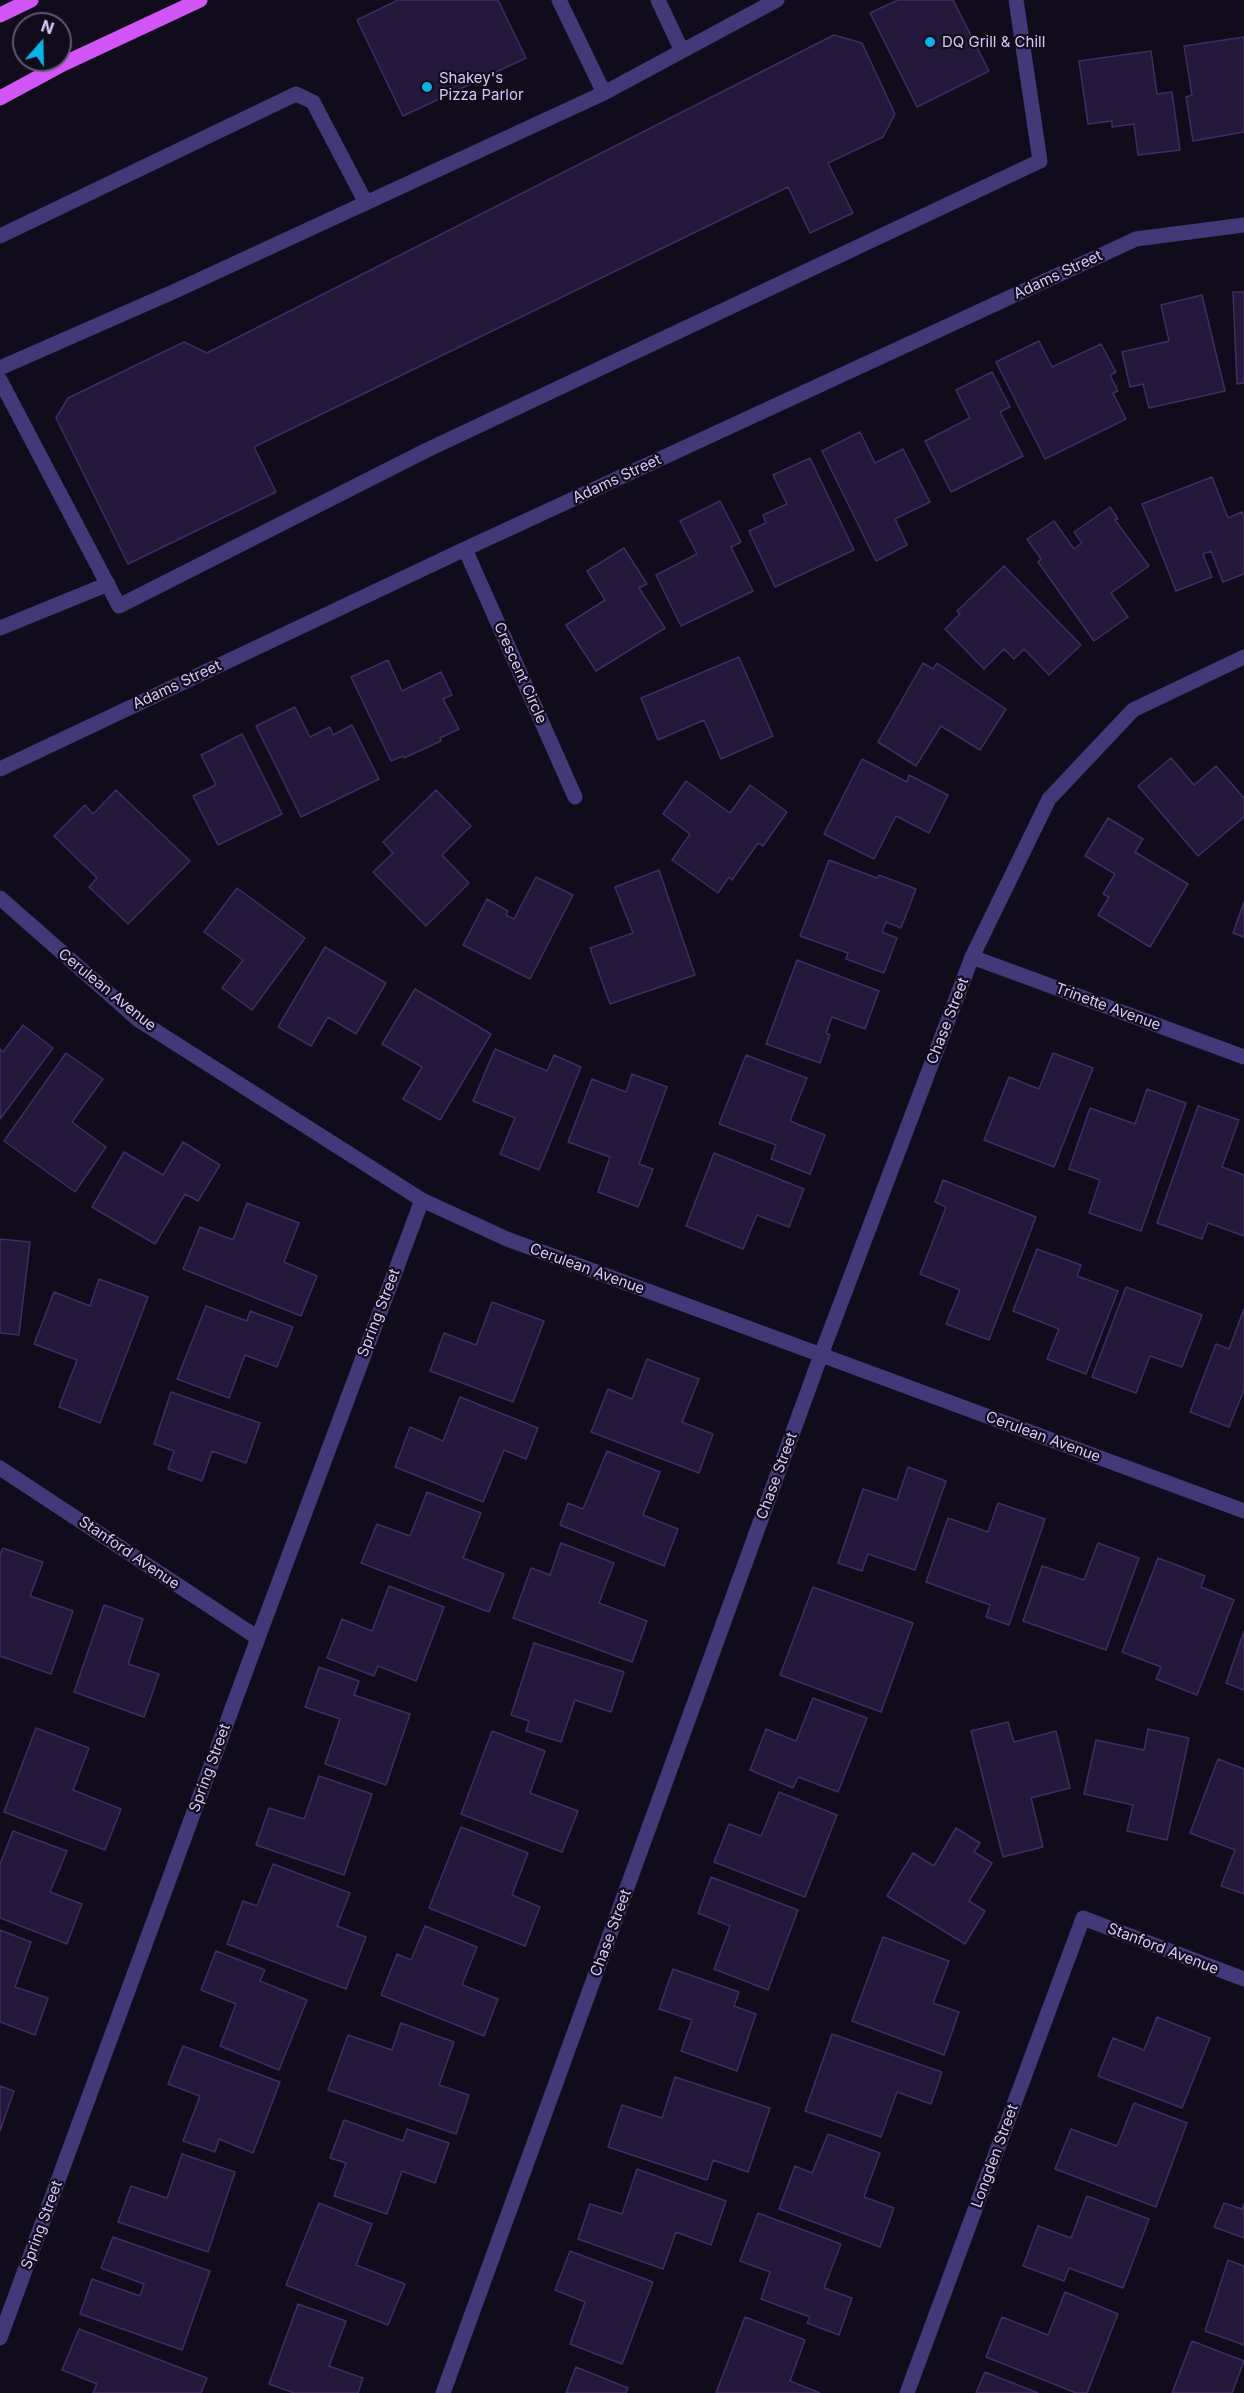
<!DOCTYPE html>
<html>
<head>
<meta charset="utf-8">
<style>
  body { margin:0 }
  #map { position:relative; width:1244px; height:2393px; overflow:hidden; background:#110c1b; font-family:Inter,sans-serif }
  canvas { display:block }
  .north { position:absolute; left:12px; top:12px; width:60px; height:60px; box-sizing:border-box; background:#110c1b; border:2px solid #605875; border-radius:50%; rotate:20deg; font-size:16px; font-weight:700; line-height:24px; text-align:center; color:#d6c9fc }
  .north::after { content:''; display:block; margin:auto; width:21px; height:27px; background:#0bb2e6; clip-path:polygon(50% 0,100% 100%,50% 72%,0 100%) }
</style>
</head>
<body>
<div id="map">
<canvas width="1244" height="2393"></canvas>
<div class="north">N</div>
</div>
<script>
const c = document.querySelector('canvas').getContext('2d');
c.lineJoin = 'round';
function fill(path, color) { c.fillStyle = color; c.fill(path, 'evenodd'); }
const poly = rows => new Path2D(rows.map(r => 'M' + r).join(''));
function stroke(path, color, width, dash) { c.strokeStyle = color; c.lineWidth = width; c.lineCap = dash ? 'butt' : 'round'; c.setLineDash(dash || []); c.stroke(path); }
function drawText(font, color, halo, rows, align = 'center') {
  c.font = font + ' Inter,sans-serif'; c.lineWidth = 4.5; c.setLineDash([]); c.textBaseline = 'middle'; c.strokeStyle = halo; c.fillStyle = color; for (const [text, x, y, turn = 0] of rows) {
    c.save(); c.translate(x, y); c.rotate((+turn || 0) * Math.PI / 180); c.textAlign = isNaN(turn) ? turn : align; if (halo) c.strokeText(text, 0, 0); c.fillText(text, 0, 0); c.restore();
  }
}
const building = poly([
  [398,0,498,0,526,58,403,116,357,20,398,0],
  [898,0,953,0,989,71,917,107,870,13,898,0],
  [834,35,862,43,895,114,883,137,828,163,853,213,810,233,788,187,254,447,276,492,128,564,56,418,68,398,184,342,207,353,834,35],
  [1244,37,1244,132,1193,141,1186,97,1192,95,1184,46,1244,37],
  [1151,51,1157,94,1172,92,1180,150,1138,155,1134,124,1112,127,1112,121,1088,124,1079,61,1151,51],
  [1233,292,1244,292,1244,383,1237,384,1233,292],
  [1202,295,1225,391,1149,408,1143,384,1130,387,1122,352,1169,341,1161,305,1202,295],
  [1039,341,1052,367,1101,344,1116,372,1110,375,1118,391,1113,393,1126,419,1045,459,996,362,1039,341],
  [992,372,1010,407,1000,412,1023,456,951,492,925,441,970,418,956,390,992,372],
  [860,432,875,463,903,449,930,502,895,519,907,545,876,561,822,451,860,432],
  [810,458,854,550,775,587,749,531,766,523,763,515,787,504,773,475,810,458],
  [1212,477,1228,518,1242,512,1244,518,1244,574,1223,582,1211,551,1203,554,1212,577,1176,591,1142,504,1212,477],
  [720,501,741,542,731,547,753,591,681,626,656,575,697,554,680,521,720,501],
  [1110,507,1118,519,1115,520,1149,566,1111,593,1128,617,1094,641,1038,562,1041,559,1027,539,1054,521,1074,549,1082,543,1074,532,1110,507],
  [624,548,647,584,639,588,665,628,596,671,566,625,605,600,587,571,624,548],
  [1004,566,1081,645,1049,675,1024,649,1014,659,1004,649,984,669,945,629,960,614,957,611,1004,566],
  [739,657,773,736,721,759,704,720,658,740,641,698,739,657],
  [388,660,402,691,441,672,452,695,443,699,459,729,440,738,441,741,404,758,403,756,391,761,351,677,388,660],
  [923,663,933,669,937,663,1006,709,980,750,941,726,916,766,878,742,923,663],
  [295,707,310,737,330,727,333,735,352,725,379,779,301,817,256,726,295,707],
  [242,734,282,814,218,845,193,796,216,785,201,755,242,734],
  [1171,758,1194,785,1216,766,1244,798,1244,817,1198,856,1138,786,1171,758],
  [862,759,907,782,909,775,948,795,929,833,896,816,874,859,824,834,862,759],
  [686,781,730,813,750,785,787,812,763,846,758,843,732,880,729,877,718,893,672,860,690,834,663,814,686,781],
  [116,790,190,861,128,924,89,887,97,878,54,836,85,805,93,814,116,790],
  [436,790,471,826,442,855,469,883,426,926,373,872,393,853,383,842,436,790],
  [1108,818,1143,839,1135,852,1188,884,1150,947,1098,915,1109,897,1103,894,1115,874,1085,856,1108,818],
  [829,860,877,878,879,875,916,889,901,928,886,922,882,932,897,938,884,973,846,959,848,953,800,936,829,860],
  [659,870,695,975,610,1004,590,948,633,933,615,887,659,870],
  [536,877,573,895,530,979,463,945,487,899,508,911,506,915,514,919,536,877],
  [237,888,305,938,252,1010,222,988,243,960,204,932,237,888],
  [1244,902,1244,937,1233,933,1244,902],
  [325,947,386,983,356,1034,328,1017,311,1046,278,1027,325,947],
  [797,960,879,991,865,1029,832,1017,826,1033,830,1035,820,1063,766,1044,797,960],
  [415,989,491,1034,440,1120,403,1099,422,1067,382,1044,415,989],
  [23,1025,53,1048,0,1119,0,1049,3,1052,23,1025],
  [495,1049,547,1071,554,1055,581,1067,539,1170,500,1154,515,1118,473,1101,495,1049],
  [66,1053,103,1079,72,1122,106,1147,75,1192,4,1141,66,1053],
  [1053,1053,1093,1068,1054,1167,984,1140,1009,1077,1039,1089,1053,1053],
  [746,1055,807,1078,790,1121,825,1135,810,1174,771,1159,776,1145,719,1124,746,1055],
  [632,1074,667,1087,639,1164,653,1169,638,1207,598,1192,610,1157,568,1142,592,1079,626,1092,632,1074],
  [1147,1089,1186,1103,1141,1231,1089,1213,1100,1180,1069,1169,1090,1108,1135,1124,1147,1089],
  [1198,1106,1239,1120,1222,1167,1244,1175,1244,1236,1208,1223,1202,1239,1157,1223,1198,1106],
  [183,1142,220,1165,198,1201,185,1194,155,1244,92,1207,124,1152,163,1175,183,1142],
  [714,1153,804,1189,789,1227,757,1215,743,1249,686,1226,714,1153],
  [943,1180,1036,1217,989,1340,946,1324,960,1290,920,1274,946,1207,935,1202,943,1180],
  [247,1203,299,1223,284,1262,317,1276,301,1316,183,1269,200,1227,233,1240,247,1203],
  [0,1239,30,1242,19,1335,0,1333,0,1239],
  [1037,1249,1081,1265,1077,1276,1118,1291,1086,1374,1047,1359,1059,1329,1013,1311,1037,1249],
  [99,1279,148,1297,100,1423,59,1407,77,1360,34,1344,54,1292,90,1306,99,1279],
  [1126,1287,1202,1315,1182,1367,1150,1356,1136,1393,1092,1377,1126,1287],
  [492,1302,544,1321,513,1402,430,1371,444,1333,476,1345,492,1302],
  [206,1306,247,1321,250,1311,293,1327,277,1367,245,1355,229,1398,177,1379,206,1306],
  [1244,1309,1244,1390,1229,1427,1190,1412,1216,1344,1229,1349,1244,1309],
  [647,1359,699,1379,682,1422,713,1434,699,1473,591,1432,608,1389,632,1399,647,1359],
  [171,1392,260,1423,246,1463,212,1451,202,1481,168,1469,174,1451,154,1444,171,1392],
  [460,1397,538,1428,526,1459,504,1450,483,1502,395,1467,410,1427,443,1441,460,1397],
  [607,1451,660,1472,643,1515,678,1529,664,1566,560,1525,568,1503,583,1509,607,1451],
  [908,1467,946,1481,915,1570,868,1554,862,1571,838,1563,863,1489,897,1500,908,1467],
  [427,1492,481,1513,463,1558,504,1574,489,1612,361,1563,377,1524,410,1536,427,1492],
  [998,1503,1045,1519,1009,1625,986,1617,990,1605,926,1582,948,1518,988,1532,998,1503],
  [561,1543,614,1563,599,1603,647,1621,632,1662,513,1618,531,1568,550,1575,561,1543],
  [1098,1543,1139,1558,1106,1650,1023,1621,1042,1566,1084,1580,1098,1543],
  [3,1548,43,1562,30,1596,73,1611,51,1674,0,1656,0,1555,3,1548],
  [1158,1558,1205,1576,1201,1587,1234,1600,1197,1695,1156,1679,1161,1667,1122,1652,1158,1558],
  [389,1586,444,1607,416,1681,378,1666,374,1676,327,1658,342,1619,372,1631,389,1586],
  [813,1587,913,1623,881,1712,780,1675,813,1587],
  [104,1605,143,1619,128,1664,159,1674,144,1717,74,1692,104,1605],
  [1244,1631,1244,1690,1226,1683,1244,1631],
  [534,1643,624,1672,611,1712,575,1700,561,1742,526,1731,529,1721,511,1715,534,1643],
  [319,1667,359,1681,354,1695,410,1714,386,1785,325,1764,340,1719,305,1707,319,1667],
  [813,1698,867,1718,838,1792,798,1777,793,1788,750,1770,766,1729,796,1741,813,1698],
  [1008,1722,1014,1742,1056,1731,1070,1788,1031,1798,1043,1847,1003,1857,971,1731,1008,1722],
  [36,1728,89,1748,73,1790,121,1809,105,1850,4,1812,36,1728],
  [1148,1729,1189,1738,1167,1840,1127,1831,1133,1805,1084,1794,1096,1740,1144,1750,1148,1729],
  [492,1731,545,1751,530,1793,578,1811,562,1852,461,1814,492,1731],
  [1218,1759,1244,1769,1244,1894,1221,1886,1235,1850,1190,1833,1218,1759],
  [319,1776,372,1794,344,1875,256,1845,269,1808,304,1819,319,1776],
  [779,1792,837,1815,805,1897,714,1862,729,1824,761,1836,779,1792],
  [461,1827,528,1853,512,1895,540,1907,525,1946,429,1908,461,1827],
  [956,1828,980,1843,974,1852,992,1863,969,1901,985,1911,965,1944,887,1896,913,1853,934,1866,956,1828],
  [13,1831,67,1851,50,1892,82,1904,67,1944,0,1918,0,1864,13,1831],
  [273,1864,350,1893,337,1926,366,1937,346,1989,227,1944,243,1901,257,1906,273,1864],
  [711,1877,798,1910,768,1990,714,1969,730,1926,698,1913,711,1877],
  [425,1926,477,1947,462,1985,498,1999,484,2036,381,1995,397,1954,411,1960,425,1926],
  [0,1930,31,1942,15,1987,48,1998,35,2035,0,2022,0,1930],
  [883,1937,949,1961,933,2003,959,2012,944,2055,852,2021,883,1937],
  [216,1951,265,1970,260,1981,307,2000,279,2070,220,2046,236,2004,201,1990,216,1951],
  [673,1969,739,1992,734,2006,756,2014,737,2071,681,2051,692,2020,659,2009,673,1969],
  [1157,2017,1210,2038,1182,2108,1098,2076,1113,2038,1144,2050,1157,2017],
  [401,2023,454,2042,439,2085,469,2095,456,2134,328,2090,348,2035,392,2050,401,2023],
  [832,2034,942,2072,931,2104,897,2092,881,2137,805,2111,832,2034],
  [183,2046,280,2082,253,2153,219,2139,215,2152,183,2141,200,2096,168,2084,183,2046],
  [675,2077,770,2108,748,2172,713,2160,707,2180,608,2147,622,2105,662,2118,675,2077],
  [0,2086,14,2091,0,2131,0,2086],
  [1134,2103,1187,2123,1156,2207,1055,2169,1071,2129,1117,2146,1134,2103],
  [344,2120,403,2141,407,2129,449,2143,435,2183,402,2171,387,2214,334,2196,346,2163,330,2158,344,2120],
  [828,2134,880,2153,864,2197,894,2208,880,2247,779,2209,795,2166,812,2173,828,2134],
  [182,2154,235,2172,208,2252,118,2222,131,2186,167,2198,182,2154],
  [637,2169,726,2201,711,2245,676,2232,663,2269,578,2239,590,2204,622,2214,637,2169],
  [1087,2196,1149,2219,1123,2288,1069,2268,1064,2281,1023,2266,1038,2226,1071,2238,1087,2196],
  [319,2203,372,2224,356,2265,405,2284,388,2325,286,2285,319,2203],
  [1224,2203,1242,2209,1244,2204,1244,2238,1214,2227,1224,2203],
  [758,2213,841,2244,824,2288,852,2298,839,2335,807,2323,810,2317,761,2299,770,2272,740,2261,758,2213],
  [113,2237,210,2271,182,2350,80,2314,92,2279,140,2296,144,2284,101,2268,113,2237],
  [570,2251,653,2282,622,2364,570,2344,585,2302,555,2290,570,2251],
  [1228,2260,1244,2266,1244,2345,1205,2331,1228,2260],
  [1065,2292,1118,2314,1087,2393,1076,2393,986,2357,1002,2317,1048,2335,1065,2292],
  [298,2304,346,2321,329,2366,363,2378,358,2393,294,2393,269,2384,298,2304],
  [745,2317,805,2340,790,2381,820,2393,716,2393,745,2317],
  [79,2329,207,2378,201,2393,93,2393,97,2384,62,2370,79,2329],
  [1192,2341,1244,2361,1232,2393,1172,2393,1192,2341],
  [576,2367,628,2388,626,2393,566,2393,576,2367],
  [985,2372,1038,2393,976,2393,985,2372]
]);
const lane = poly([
  [658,0,682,51],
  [604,93,777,0],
  [0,236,296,94,313,102,366,203],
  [0,368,173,292,604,93,559,0],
  [0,380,119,606,425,451,1040,161,1016,0],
  [0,628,108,584]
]);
const street = poly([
  [465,549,575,797],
  [0,769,465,549,1136,239,1244,225],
  [0,898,140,1021,422,1200,507,1239,1244,1511],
  [972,957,1244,1057],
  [0,1468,258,1638],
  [0,2338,258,1638,422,1200],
  [443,2393,821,1355,972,957,1049,799,1133,710,1244,657],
  [907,2393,1083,1918,1244,1979]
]);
const primary = poly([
  [0,15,31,0],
  [0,98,63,64,200,0]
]);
const markers = [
  [930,42,6,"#0bb2e6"],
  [427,87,6,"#0bb2e6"]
];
const poiNames = [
  ["DQ Grill & Chill",942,42],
  ["Shakey's",439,78],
  ["Pizza Parlor",439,95]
];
const streetNames = [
  ["Adams Street",1058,275,-25],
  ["Adams Street",617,479,-25],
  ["Crescent Circle",520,673,66],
  ["Adams Street",177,685,-25],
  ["Cerulean Avenue",107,990,39],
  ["Trinette Avenue",1108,1007,20],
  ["Chase Street",948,1021,-69],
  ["Cerulean Avenue",587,1269,20],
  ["Spring Street",379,1313,-69],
  ["Cerulean Avenue",1043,1437,20],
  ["Chase Street",777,1476,-70],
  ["Stanford Avenue",129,1553,34],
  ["Spring Street",210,1768,-70],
  ["Chase Street",611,1933,-70],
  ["Stanford Avenue",1163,1949,21],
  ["Longden Street",995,2156,-70],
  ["Spring Street",42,2225,-70]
];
fill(building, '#25193b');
stroke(building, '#402c66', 1.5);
stroke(lane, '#443978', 15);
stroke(street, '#443978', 15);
stroke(primary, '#d155f7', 15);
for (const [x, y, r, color] of markers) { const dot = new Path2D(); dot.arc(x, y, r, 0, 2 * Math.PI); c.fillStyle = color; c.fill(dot); stroke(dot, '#110c1b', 2); }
drawText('15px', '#d6c9fc', '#110c1b', poiNames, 'left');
drawText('15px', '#d6c9fc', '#110c1b', streetNames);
</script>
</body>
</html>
